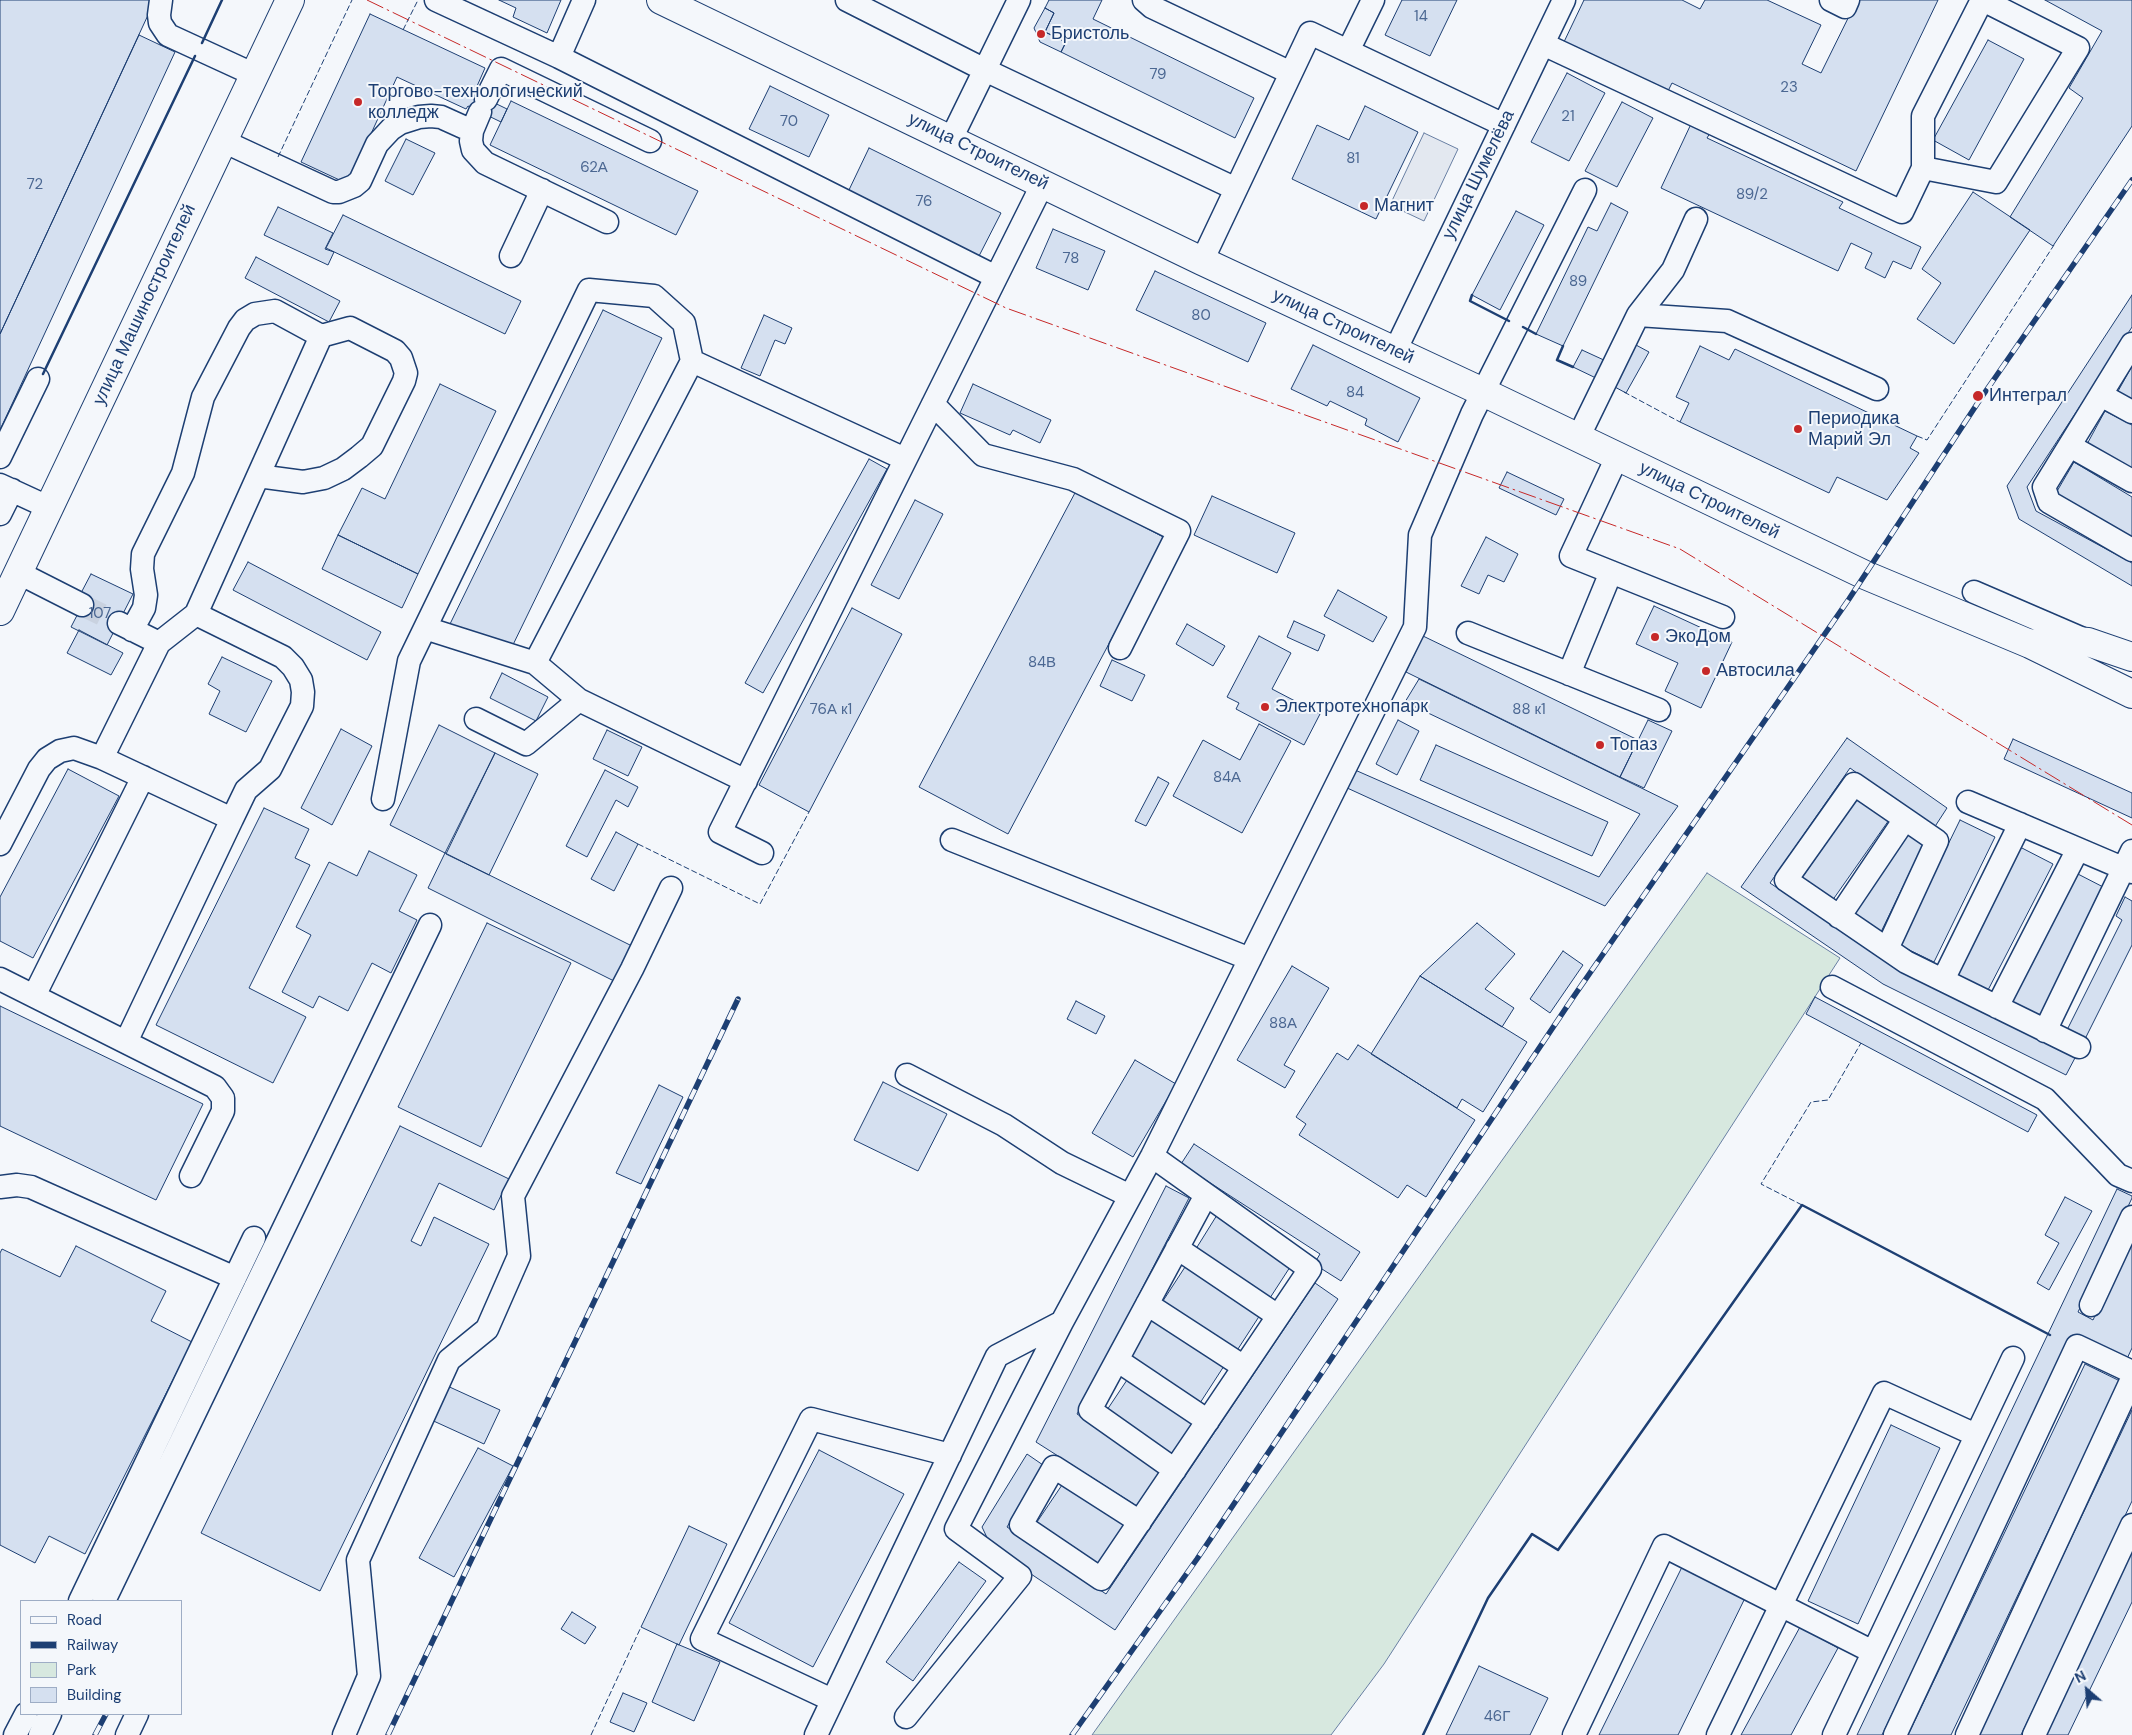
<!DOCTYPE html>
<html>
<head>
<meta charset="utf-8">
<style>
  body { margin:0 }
  #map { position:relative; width:2132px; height:1735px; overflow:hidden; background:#f4f7fb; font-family:"DM Sans",sans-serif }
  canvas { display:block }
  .legend { position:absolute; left:20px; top:1600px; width:162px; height:115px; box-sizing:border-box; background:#f4f7fb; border:1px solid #9eadc5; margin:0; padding:6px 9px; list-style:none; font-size:15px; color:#1d3f73 }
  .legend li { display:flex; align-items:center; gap:10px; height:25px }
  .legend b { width:25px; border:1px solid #9eadc5 }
  .north { position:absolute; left:2062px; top:1665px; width:50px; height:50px; -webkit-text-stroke:4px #f4f7fb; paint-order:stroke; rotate:333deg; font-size:14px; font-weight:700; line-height:20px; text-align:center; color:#1d3f73 }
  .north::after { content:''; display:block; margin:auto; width:18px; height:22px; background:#1d3f73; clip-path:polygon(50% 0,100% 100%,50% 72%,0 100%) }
</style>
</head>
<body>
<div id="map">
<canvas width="2132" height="1735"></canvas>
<ul class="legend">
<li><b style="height:6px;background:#f4f7fb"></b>Road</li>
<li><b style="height:6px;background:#1d3f73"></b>Railway</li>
<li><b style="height:14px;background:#d7e8df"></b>Park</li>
<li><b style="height:14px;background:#d5e0f0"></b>Building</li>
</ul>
<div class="north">N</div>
</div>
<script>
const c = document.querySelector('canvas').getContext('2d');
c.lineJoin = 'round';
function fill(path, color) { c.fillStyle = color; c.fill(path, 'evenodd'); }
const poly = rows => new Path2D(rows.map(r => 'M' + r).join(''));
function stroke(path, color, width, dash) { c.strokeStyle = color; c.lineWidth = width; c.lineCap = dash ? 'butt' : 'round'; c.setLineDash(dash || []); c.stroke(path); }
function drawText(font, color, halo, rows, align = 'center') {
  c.font = font + ' "DM Sans",sans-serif'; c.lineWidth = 4; c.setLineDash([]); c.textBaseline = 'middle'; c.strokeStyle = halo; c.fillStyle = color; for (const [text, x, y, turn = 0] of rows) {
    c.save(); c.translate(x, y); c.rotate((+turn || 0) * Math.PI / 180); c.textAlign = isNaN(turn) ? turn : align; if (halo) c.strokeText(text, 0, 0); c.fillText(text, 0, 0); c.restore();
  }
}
const green = poly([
  [1707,873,1840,958,1384,1664,1331,1735,1092,1735,1707,873]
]);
const parking = poly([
  [1424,133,1458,149,1424,221,1390,205,1424,133]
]);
const building = poly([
  [0,0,155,0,0,334,0,0],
  [499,0,561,0,547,33,513,17,516,8,499,0],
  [1049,0,1102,0,1093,19,1254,98,1235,138,1061,52,1066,42,1045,32,1054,13,1045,8,1049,0],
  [1402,0,1457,0,1430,56,1385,35,1402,0],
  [1584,0,1682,0,1700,9,1705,0,1767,0,1821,25,1802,64,1821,73,1857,0,1938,0,1856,171,1672,83,1667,93,1563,44,1584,0],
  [2045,0,2132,0,2132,126,2053,246,2010,217,2083,98,2069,88,2102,31,2045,0],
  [1045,8,1054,13,1045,32,1066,42,1061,52,1040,42,1034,28,1045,8],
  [370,14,485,68,474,93,507,109,501,122,468,106,466,109,397,77,348,184,301,162,370,14],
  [139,35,175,52,0,430,0,334,139,35],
  [1988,40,2024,59,1969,160,1933,140,1988,40],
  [1567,73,1605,93,1569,161,1531,142,1567,73],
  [770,86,829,115,809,157,749,129,770,86],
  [511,101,698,191,676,235,490,145,511,101],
  [1622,102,1653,118,1617,187,1585,171,1622,102],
  [1365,106,1418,132,1376,219,1292,179,1317,125,1349,140,1365,106],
  [1691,124,1710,133,1707,138,1843,202,1839,208,1921,247,1911,269,1893,261,1885,278,1865,268,1872,253,1851,243,1838,271,1661,188,1691,124],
  [406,139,435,153,413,195,385,181,406,139],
  [869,148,1001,213,979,256,848,192,869,148],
  [1973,192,2030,230,1954,344,1917,319,1941,283,1922,269,1973,192],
  [1611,203,1628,212,1563,346,1536,334,1588,227,1597,231,1611,203],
  [278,207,333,233,325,249,334,252,328,265,264,235,278,207],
  [1516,211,1544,225,1500,310,1472,295,1516,211],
  [343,215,521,301,505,334,326,248,343,215],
  [1053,229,1105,251,1088,290,1036,268,1053,229],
  [256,257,340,301,329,322,245,278,256,257],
  [1155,271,1266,323,1248,362,1136,310,1155,271],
  [2132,295,2132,327,2027,487,2036,511,2132,563,2132,586,2019,519,2007,486,2132,295],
  [603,310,662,338,509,653,450,624,603,310],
  [764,315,792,328,785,344,775,340,760,376,741,368,764,315],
  [1313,345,1420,398,1398,442,1365,425,1367,419,1330,401,1327,406,1291,389,1313,345],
  [1636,345,1649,352,1626,393,1613,386,1636,345],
  [1700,346,1729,360,1735,349,1917,436,1910,448,1919,453,1887,500,1837,477,1829,493,1680,422,1689,403,1676,397,1700,346],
  [1582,350,1606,361,1598,379,1573,367,1582,350],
  [2132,366,2132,401,2117,393,2132,366],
  [440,384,496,411,418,574,338,535,362,488,385,499,440,384],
  [973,384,1051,420,1040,443,1013,430,1010,435,960,413,973,384],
  [2105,411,2132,425,2132,471,2086,446,2105,411],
  [869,459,887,469,763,693,745,683,869,459],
  [2074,462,2132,497,2132,539,2056,493,2074,462],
  [1507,472,1564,499,1556,515,1499,488,1507,472],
  [1076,491,1165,538,1008,834,919,787,1076,491],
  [1212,496,1295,533,1277,573,1194,535,1212,496],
  [915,500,943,514,899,599,871,585,915,500],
  [338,535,418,574,402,608,322,569,338,535],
  [1486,537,1518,554,1504,582,1488,575,1479,594,1461,586,1486,537],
  [248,562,381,632,367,660,233,590,248,562],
  [91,574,133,594,107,645,71,627,87,596,81,593,91,574],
  [1338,590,1387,617,1373,642,1324,616,1338,590],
  [1654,606,1732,642,1701,708,1665,691,1678,663,1636,644,1654,606],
  [852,608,902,634,809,812,759,785,852,608],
  [1294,621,1325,635,1318,651,1287,637,1294,621],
  [1187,624,1225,646,1213,666,1176,644,1187,624],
  [79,630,123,653,111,675,67,653,79,630],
  [1259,636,1291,653,1272,689,1320,714,1304,745,1236,709,1239,703,1227,697,1259,636],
  [1423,636,1638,740,1620,777,1406,672,1423,636],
  [222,657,272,681,246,732,209,714,220,691,208,684,222,657],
  [1112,660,1145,675,1132,701,1100,686,1112,660],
  [502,673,548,697,536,721,490,698,502,673],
  [1419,679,1678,806,1605,906,1345,787,1355,770,1599,877,1640,814,1405,702,1419,679],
  [1398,720,1419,731,1397,775,1376,764,1398,720],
  [1648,720,1672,731,1644,788,1620,777,1648,720],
  [1259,724,1291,741,1242,833,1173,796,1203,740,1240,760,1259,724],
  [439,725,495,753,445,853,390,825,439,725],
  [341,729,372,746,332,825,301,808,341,729],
  [607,730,642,747,628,776,593,759,607,730],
  [1847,738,1947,808,1934,828,1850,768,1770,883,1899,970,2076,1056,2066,1075,1883,984,1741,887,1847,738],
  [2013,739,2132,793,2132,818,2004,759,2013,739],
  [1436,745,1608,822,1592,856,1420,780,1436,745],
  [495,753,538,774,489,875,446,854,495,753],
  [68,769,119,796,33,958,0,941,0,897,68,769],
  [605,770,638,787,628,807,616,800,587,857,566,846,605,770],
  [1158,777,1169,783,1146,826,1135,821,1158,777],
  [1858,798,1889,820,1832,901,1801,879,1858,798],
  [264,808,309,829,295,858,310,865,249,988,306,1017,273,1083,156,1025,264,808],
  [1960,820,1995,837,1934,962,1899,945,1960,820],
  [1906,831,1924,843,1881,932,1853,916,1906,831],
  [616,832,638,844,614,891,591,879,616,832],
  [2020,847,2053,864,1987,992,1954,975,2020,847],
  [369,851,417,875,399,911,417,920,391,973,372,963,348,1011,319,996,313,1008,282,992,311,935,296,927,329,862,357,876,369,851],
  [445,853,634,947,616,982,428,888,445,853],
  [2074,872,2109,890,2043,1019,2009,1002,2074,872],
  [2125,897,2132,901,2132,945,2085,1039,2067,1030,2122,920,2116,916,2125,897],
  [487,923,571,963,481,1147,398,1107,487,923],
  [1477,923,1515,954,1485,989,1514,1008,1502,1027,1420,976,1477,923],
  [1563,951,1583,965,1550,1013,1530,999,1563,951],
  [1292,966,1329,988,1284,1065,1295,1071,1285,1088,1237,1060,1292,966],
  [1420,976,1527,1042,1483,1112,1462,1099,1457,1108,1371,1054,1420,976],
  [1815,997,2037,1115,2028,1132,1806,1014,1815,997],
  [1076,1001,1105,1016,1096,1034,1067,1019,1076,1001],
  [0,1006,203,1104,156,1200,0,1126,0,1006],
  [1358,1045,1475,1120,1426,1197,1407,1185,1398,1198,1299,1135,1306,1124,1296,1117,1337,1053,1348,1060,1358,1045],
  [1135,1060,1176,1084,1133,1157,1092,1133,1135,1060],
  [883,1082,947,1114,918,1171,854,1140,883,1082],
  [659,1085,683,1097,641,1184,616,1173,659,1085],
  [400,1126,509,1179,494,1210,439,1183,411,1241,421,1246,434,1217,489,1244,320,1591,201,1533,400,1126],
  [1194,1144,1360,1252,1341,1281,1314,1264,1320,1254,1181,1164,1194,1144],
  [1166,1186,1189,1198,1077,1414,1165,1472,1140,1508,1036,1442,1166,1186],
  [2117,1189,2132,1196,2132,1198,2078,1312,2093,1320,2132,1238,2132,1348,2125,1363,2071,1337,1882,1735,1857,1735,2117,1189],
  [2065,1197,2092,1211,2049,1290,2037,1283,2059,1243,2045,1235,2065,1197],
  [1217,1215,1292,1264,1268,1301,1194,1252,1217,1215],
  [76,1246,166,1291,151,1321,192,1342,85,1554,49,1536,35,1563,0,1545,0,1253,2,1249,60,1277,76,1246],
  [1185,1267,1260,1315,1236,1352,1161,1304,1185,1267],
  [1315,1283,1338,1299,1115,1630,992,1548,982,1527,1027,1454,1043,1465,1007,1527,1106,1594,1315,1283],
  [1150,1318,1224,1366,1200,1403,1126,1355,1150,1318],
  [2085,1364,2120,1381,1951,1735,1908,1735,2085,1364],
  [1129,1377,1195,1420,1170,1456,1105,1413,1129,1377],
  [443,1384,500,1410,484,1444,427,1418,443,1384],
  [2132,1410,2132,1501,2021,1735,1978,1735,2132,1410],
  [1891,1425,1940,1448,1858,1624,1808,1601,1891,1425],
  [478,1448,513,1466,454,1577,419,1558,478,1448],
  [819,1450,904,1494,813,1667,729,1623,819,1450],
  [1064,1482,1126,1524,1099,1564,1037,1522,1064,1482],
  [689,1526,727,1544,679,1645,641,1627,689,1526],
  [2132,1552,2132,1602,2068,1735,2044,1735,2132,1552],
  [959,1562,986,1581,913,1681,886,1662,959,1562],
  [1683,1565,1746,1596,1678,1735,1599,1735,1683,1565],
  [572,1612,596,1627,585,1644,561,1629,572,1612],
  [1800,1627,1838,1648,1791,1735,1741,1735,1800,1627],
  [677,1644,720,1662,694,1721,652,1702,677,1644],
  [1479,1666,1548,1698,1530,1735,1446,1735,1479,1666],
  [623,1693,647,1703,634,1732,610,1722,623,1693]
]);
const minorTunnel = poly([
  [82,605,119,623]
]);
const minor = poly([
  [161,0,159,15,160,23,168,35,255,75],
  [436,0,559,57,996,277],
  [847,0,985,70,1236,189],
  [1144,0,1152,7,1291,73],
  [1831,0,1845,7,1848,0],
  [1543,44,1902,212,1923,168,1923,116,1982,0],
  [1348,51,1373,0],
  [559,57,584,0],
  [486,99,501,69,650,141],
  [472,131,471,141,473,150,485,163,607,222],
  [951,139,1019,0],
  [223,141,333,192,339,192,354,186,360,181,377,144,391,129,400,123,419,117,431,116,441,117,472,131,480,112],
  [1923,168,1996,182,2078,48,1983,0],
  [511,256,542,190],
  [1202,261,1310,33,1504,125],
  [1638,315,1673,270,1696,219],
  [2132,344,2044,487,2049,502,2132,550],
  [1395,351,1564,0],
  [2101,395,2132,412],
  [933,404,983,455,1073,479,1179,531,1120,648],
  [1578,438,1638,315,1727,321,1877,389],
  [2070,446,2132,481],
  [0,457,38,379],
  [1617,457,1571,556,1723,617],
  [0,485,50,508],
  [0,514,12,490],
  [19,573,82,605],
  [1974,592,2083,639],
  [196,614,321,336],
  [119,623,159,643,102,758,232,819,126,1042],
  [425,628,535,663],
  [132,630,144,608,146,595,142,569,143,554,183,473,203,397,239,328,245,320,255,314,275,311,321,336,350,328,395,351,401,358,406,373,404,381,372,446,359,457,343,469,324,478,303,482,258,476],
  [1468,633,1659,710],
  [159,643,196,614,283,657,293,667,301,680,303,692,302,706,270,769,246,790,232,819],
  [1569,674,1611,572],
  [476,719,526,744,579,700],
  [746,781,579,700,535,663,692,361,905,459],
  [383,799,409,661,589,290,654,296,684,323,692,361],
  [1968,802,2132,872],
  [952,840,1250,959],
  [0,844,39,769,47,759,60,751,74,748,102,758],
  [762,853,720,832,1043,183],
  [1839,917,1905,819],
  [1887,949,1937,841,1854,784,1786,880,1887,949,1906,962,2079,1047],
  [0,979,215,1087,223,1098,223,1111,191,1176],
  [1943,980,2020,824],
  [1832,987,2045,1099,2118,1175,2132,1181],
  [34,996,143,777],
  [1997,1007,2078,849],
  [2045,1031,2132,851],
  [907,1075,1004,1125,1062,1163,1130,1196],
  [0,1187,17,1185,31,1187,235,1278],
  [1177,1248,1278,1316],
  [1147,1304,1244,1367],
  [2091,1305,2132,1217],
  [1117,1360,1208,1421],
  [1175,1470,1090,1410,1206,1195],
  [1140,1522,1054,1467,1021,1525,1101,1579,1310,1269,1152,1156],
  [80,1601,254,1238],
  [104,1601,430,925],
  [832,1700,702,1639,811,1419,950,1455],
  [906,1717,1020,1576,956,1529,1062,1322,1152,1156,1415,627,1420,535,1472,414,1585,190],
  [15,1735,26,1714],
  [40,1735,50,1714],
  [127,1735,137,1714],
  [344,1735,369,1676,358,1560,449,1360,487,1329,519,1256,513,1196,632,969,671,888],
  [816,1735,997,1356,1062,1322],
  [1574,1735,1664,1546,1873,1652],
  [1718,1735,1884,1393,1976,1435],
  [1834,1735,2013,1358],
  [1895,1735,2077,1346,2132,1372],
  [1967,1735,2132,1379],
  [2034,1735,2132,1525]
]);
const major = poly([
  [661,0,1202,261,1483,392,1865,575,2030,644,2132,694],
  [0,611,290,0],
  [2030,644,2061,640,2088,642,2132,657]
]);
const rail = poly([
  [95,1735,106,1714],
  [388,1735,738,999],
  [1072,1735,1197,1559,1574,996,1849,599,1981,398,2132,180]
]);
const fence = poly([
  [403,30,418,0],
  [278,157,352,0],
  [1624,392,1680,422],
  [1917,436,1927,440,2054,245],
  [638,844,760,904,809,812],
  [1802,1205,1761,1184,1811,1102,1828,1100,1861,1043],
  [591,1735,641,1627]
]);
const wall = poly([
  [202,43,222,0],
  [1472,295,1470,301,1509,321],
  [1523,327,1536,334],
  [1563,346,1557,360,1573,367],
  [43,374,195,56],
  [1423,1735,1488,1598,1532,1534,1558,1550,1802,1205,2050,1335]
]);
const power = poly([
  [367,0,1006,308,1680,549,2132,825]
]);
const markers = [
  [1041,34,5,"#c62828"],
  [358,102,5,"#c62828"],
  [1364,206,5,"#c62828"],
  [1978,396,6,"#c62828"],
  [1798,429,5,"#c62828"],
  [1655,637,5,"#c62828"],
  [1706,671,5,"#c62828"],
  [1265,707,5,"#c62828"],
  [1600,745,5,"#c62828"]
];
const numberNames = [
  ["14",1421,17],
  ["79",1158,75],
  ["23",1789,88],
  ["21",1568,117],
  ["70",789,122],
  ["81",1353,159],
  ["62А",594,168],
  ["72",35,185],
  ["89/2",1752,195],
  ["76",924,202],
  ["78",1071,259],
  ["89",1578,282],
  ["80",1201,316],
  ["84",1355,393],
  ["107",100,614],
  ["84В",1042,663],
  ["76А к1",831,710],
  ["88 к1",1529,710],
  ["84А",1227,778],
  ["88А",1283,1024],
  ["46Г",1497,1717]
];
const poiNames = [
  ["Бристоль",1051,34],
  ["Торгово-технологический",368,92],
  ["колледж",368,113],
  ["Магнит",1374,206],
  ["Интеграл",1989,396],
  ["Периодика",1808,419],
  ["Марий Эл",1808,440],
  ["ЭкоДом",1665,637],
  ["Автосила",1716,671],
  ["Электротехнопарк",1275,707],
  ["Топаз",1610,745]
];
const streetNames = [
  ["улица Строителей",978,152,26],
  ["улица Шумелёва",1479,175,-64],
  ["улица Машиностроителей",145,305,-65],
  ["улица Строителей",1343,327,25],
  ["улица Строителей",1709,501,26]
];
fill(green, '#d7e8df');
stroke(green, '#687fa3', 1);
fill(parking, '#e3e8f0');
stroke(parking, '#687fa3', 1);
fill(building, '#d5e0f0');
stroke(building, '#1d3f73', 1);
stroke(minorTunnel, '#c9d2e0', 22, [22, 11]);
stroke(minor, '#1d3f73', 25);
stroke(major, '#1d3f73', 30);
stroke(minor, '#f4f7fb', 22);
stroke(major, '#f4f7fb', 28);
stroke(rail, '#1d3f73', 5.5);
stroke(rail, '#f4f7fb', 4, [11]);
stroke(fence, '#1d3f73', 1, [6, 2.5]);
stroke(wall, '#1d3f73', 2.5);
stroke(power, '#c62828', 1, [18, 4, 2.5, 4]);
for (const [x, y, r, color] of markers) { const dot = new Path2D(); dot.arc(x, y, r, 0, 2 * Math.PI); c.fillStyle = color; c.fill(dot); stroke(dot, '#f4f7fb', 2); }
drawText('15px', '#4b6792', null, numberNames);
drawText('18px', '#1d3f73', '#f4f7fb', poiNames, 'left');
drawText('18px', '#1d3f73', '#f4f7fb', streetNames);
</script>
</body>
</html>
